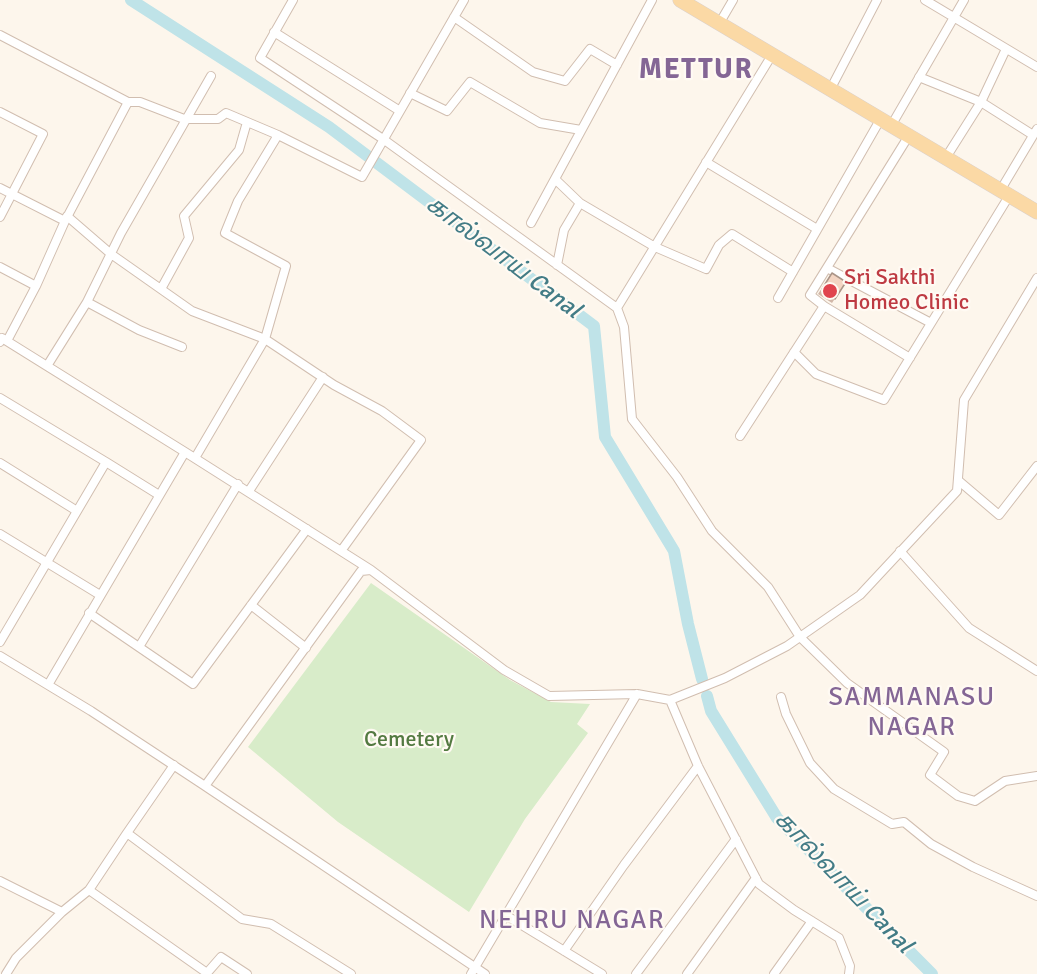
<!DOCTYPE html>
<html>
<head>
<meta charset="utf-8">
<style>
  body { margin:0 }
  canvas { display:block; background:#fdf6ec }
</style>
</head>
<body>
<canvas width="1037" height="974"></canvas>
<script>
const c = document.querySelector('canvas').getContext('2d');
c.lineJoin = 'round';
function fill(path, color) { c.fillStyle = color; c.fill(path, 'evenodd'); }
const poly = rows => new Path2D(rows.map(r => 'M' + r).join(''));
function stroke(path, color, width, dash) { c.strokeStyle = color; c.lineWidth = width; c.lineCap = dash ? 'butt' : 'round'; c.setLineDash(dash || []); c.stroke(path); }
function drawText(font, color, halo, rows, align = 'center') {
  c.font = font + ' Signika,"Noto Sans Tamil",sans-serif'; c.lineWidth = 4.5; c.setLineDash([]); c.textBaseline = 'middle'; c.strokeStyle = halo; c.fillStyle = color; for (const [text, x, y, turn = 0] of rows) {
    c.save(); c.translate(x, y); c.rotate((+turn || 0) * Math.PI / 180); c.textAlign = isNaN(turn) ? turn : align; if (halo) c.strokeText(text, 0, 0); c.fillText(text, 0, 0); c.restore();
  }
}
const green = poly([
  [371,583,510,680,551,702,590,704,577,724,588,733,525,819,469,912,338,822,248,747]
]);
const canal = poly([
  [131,0,329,127,594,326,605,437,674,551,688,624,702,679],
  [707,696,711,711,777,818,932,974]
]);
const minor = poly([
  [293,0,260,58,383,139,617,308,624,327,632,419,677,477,712,531,768,587,800,637,847,683,944,752,930,775,958,796,975,801,1005,781,1037,776],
  [925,0,1037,67],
  [454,17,533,72,565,81,590,49,617,65],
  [719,24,733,0],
  [274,32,400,111],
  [0,35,128,102,65,221,36,286,7,341],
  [919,77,981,102,1033,135],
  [830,90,877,0],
  [410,93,447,111,470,82,540,123,581,130],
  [0,112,43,134,0,217],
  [891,126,964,0],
  [278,135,362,177,464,0],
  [945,159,981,102,1006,49],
  [706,162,817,229],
  [555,179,580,203,564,230,557,265],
  [0,188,65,221],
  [1000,191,1037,129],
  [580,203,655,247,706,269,719,245,732,234,793,272],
  [67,216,111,254,192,311,265,339,286,266,225,233,238,201,278,135,226,113,218,119,184,119,140,102,128,102],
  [531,223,652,0],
  [0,267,36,286],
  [827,268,931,323],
  [161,289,189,238,184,216,239,150,247,122],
  [778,298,880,120],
  [87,302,139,330,182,347],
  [824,306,910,358],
  [617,308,772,55],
  [0,342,2,338,185,452],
  [794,352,816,374,884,400,1009,196],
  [47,366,87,302,121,233,211,76],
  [0,398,106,462],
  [740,436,824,306,810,295,908,137],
  [195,458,265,339,334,385,382,411,421,440,341,551],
  [0,463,77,511],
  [959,481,999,515,1037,466],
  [249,491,323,377],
  [0,534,100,595],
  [900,551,969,628,1037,671],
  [251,605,306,648],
  [89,613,193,684,307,529],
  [0,642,106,462,159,495],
  [139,647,238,484],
  [0,656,91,711,205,786,361,571,371,570,504,670,549,696,637,694,670,700],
  [48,685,185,452,371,570],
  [781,697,786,714,810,763,834,789,892,824,904,822,931,844,973,867,1037,896],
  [670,700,725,678,787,646,860,595,957,491,964,400,1037,278],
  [670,700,698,766,759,884,794,910,839,938,850,966,849,974],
  [174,765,127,833,242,919,271,924,351,974],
  [205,786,485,974],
  [0,881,62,912,89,890,207,973,221,957,247,974],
  [89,890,127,833],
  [507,916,602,974],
  [564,951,624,865,698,766],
  [6,974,16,958,62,912],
  [471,974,637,694],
  [636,974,736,839],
  [687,974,756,878],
  [774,974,812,921]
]);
const primary = poly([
  [680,0,1037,212]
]);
const wall = poly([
  [832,273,846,282,832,303,818,294]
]);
const building = poly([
  [832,273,846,282,835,299,822,289,832,273]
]);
const markers = [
  [830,291,8,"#e0444e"]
];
const healthNames = [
  ["Sri Sakthi",844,278],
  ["Homeo Clinic",844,303]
];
const parkNames = [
  ["Cemetery",409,740]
];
const waterNames = [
  ["கால்வாய் Canal",503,258,37],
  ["கால்வாய் Canal",843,883,46]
];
const quarterNames = [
  ["SAMMANASU",912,698],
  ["NAGAR",912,728],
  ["NEHRU NAGAR",572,921]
];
const districtNames = [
  ["METTUR",696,71]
];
fill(green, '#d8ecc9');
stroke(canal, '#bfe3e8', 12);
stroke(minor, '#d1beb0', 10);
stroke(primary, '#dad1cd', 15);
stroke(minor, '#fff', 8);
stroke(primary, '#fbd9a5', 14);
fill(wall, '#d1b7a8');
fill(building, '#f3d5c3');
stroke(building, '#aa9588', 1.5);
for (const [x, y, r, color] of markers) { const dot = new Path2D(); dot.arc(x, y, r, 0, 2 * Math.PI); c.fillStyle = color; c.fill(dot); stroke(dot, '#fffaf3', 2); }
drawText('22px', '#be3a42', '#fffaf3', healthNames, 'left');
drawText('22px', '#537a41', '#fffaf3', parkNames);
drawText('italic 24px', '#437c86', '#fffaf3', waterNames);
c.letterSpacing = '1.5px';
drawText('26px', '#846695', '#fffaf3', quarterNames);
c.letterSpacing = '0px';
c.letterSpacing = '1.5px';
drawText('bold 28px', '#846695', '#fffaf3', districtNames);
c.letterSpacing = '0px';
</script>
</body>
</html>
